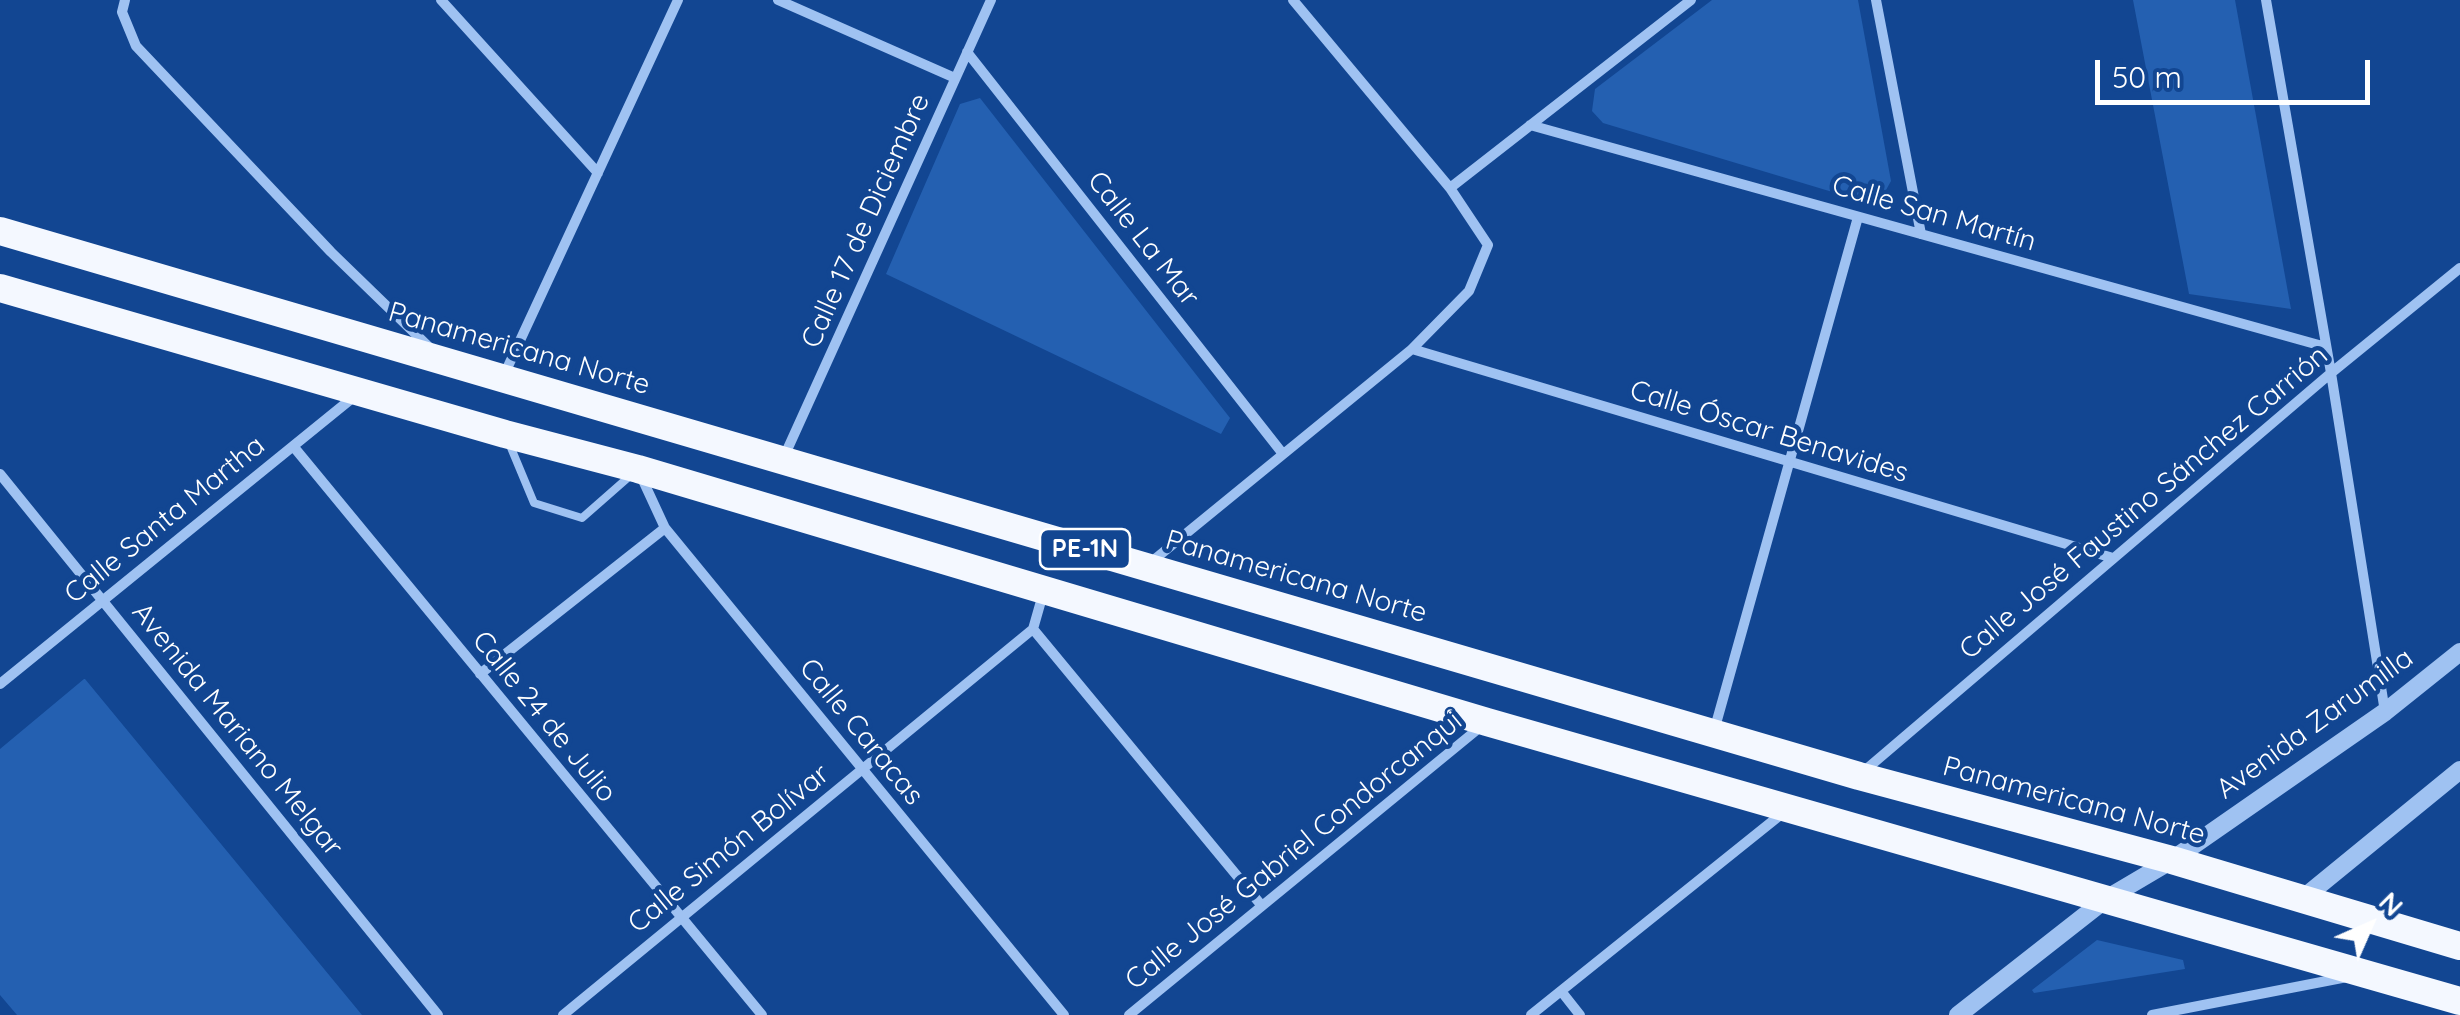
<!DOCTYPE html>
<html>
<head>
<meta charset="utf-8">
<style>
  body { margin:0 }
  #map { position:relative; width:2460px; height:1015px; overflow:hidden; background:#124692; font-family:Quicksand,sans-serif }
  canvas { display:block }
  .north { position:absolute; left:2320px; top:875px; width:100px; height:100px; -webkit-text-stroke:8px #124692; paint-order:stroke; rotate:45deg; font-size:28px; font-weight:700; line-height:40px; text-align:center; color:#fff }
  .north::after { content:''; display:block; margin:auto; width:35px; height:45px; background:#fff; clip-path:polygon(50% 0,100% 100%,50% 72%,0 100%) }
  .scale { position:absolute; left:2095px; top:60px; width:275px; height:45px; box-sizing:border-box; border:5px solid #fff; border-top:0; padding-left:12px; font-size:30px; line-height:35px; white-space:nowrap; color:#fff; -webkit-text-stroke:8px #124692; paint-order:stroke }
</style>
</head>
<body>
<div id="map">
<canvas width="2460" height="1015"></canvas>
<div class="north">N</div>
<div class="scale">50 m</div>
</div>
<script>
const c = document.querySelector('canvas').getContext('2d');
c.lineJoin = 'round';
function fill(path, color) { c.fillStyle = color; c.fill(path, 'evenodd'); }
const poly = rows => new Path2D(rows.map(r => 'M' + r).join(''));
function stroke(path, color, width, dash) { c.strokeStyle = color; c.lineWidth = width; c.lineCap = dash ? 'butt' : 'round'; c.setLineDash(dash || []); c.stroke(path); }
function drawText(font, color, halo, rows, align = 'center') {
  c.font = font + ' Quicksand,sans-serif'; c.lineWidth = 9; c.setLineDash([]); c.textBaseline = 'middle'; c.strokeStyle = halo; c.fillStyle = color; for (const [text, x, y, turn = 0] of rows) {
    c.save(); c.translate(x, y); c.rotate((+turn || 0) * Math.PI / 180); c.textAlign = isNaN(turn) ? turn : align; if (halo) c.strokeText(text, 0, 0); c.fillText(text, 0, 0); c.restore();
  }
}
const green = poly([
  [1712,0,1858,0,1891,181,1880,201,1869,203,1603,123,1592,111,1595,89],
  [2133,0,2235,0,2291,309,2189,294],
  [980,98,1230,418,1221,434,886,274,960,104],
  [84,679,85,679,362,1015,17,1015,0,995,0,749],
  [2097,940,2183,960,2185,969,2034,993,2032,990]
]);
const service = poly([
  [509,443,534,503,582,518,631,475]
]);
const minor = poly([
  [125,0,122,12,136,46,331,252,429,347],
  [441,0,598,173],
  [778,0,955,78],
  [1876,0,1921,234],
  [2266,0,2331,373,2385,712],
  [967,52,1283,454],
  [1530,125,2326,347],
  [1450,188,1691,0],
  [1412,349,2113,558],
  [504,375,678,0],
  [293,446,762,1015],
  [783,459,991,0],
  [0,474,438,1015],
  [640,474,665,528,1064,1015],
  [1150,563,1412,349,1469,291,1488,245,1450,188,1293,0],
  [1033,629,1262,906],
  [480,674,665,528],
  [0,684,356,395],
  [1714,731,1858,217],
  [1863,772,2331,373,2460,268],
  [1561,991,1580,1015],
  [563,1015,1033,629,1043,594],
  [1129,1015,1484,724],
  [1531,1015,1784,812],
  [2152,1015,2347,977]
]);
const tertiary = poly([
  [2301,900,2460,770],
  [1958,1015,2106,899,2172,860,2385,712,2460,652]
]);
const trunk = poly([
  [0,231,1859,776,2172,860,2460,946],
  [0,288,505,434,638,469,1487,722,2460,1001]
]);
const shields = [
  [1085,549,90]
];
const shieldNames = [
  ["PE-1N",1085,549]
];
const streetNames = [
  ["Calle San Martín",1934,214,16],
  ["Calle 17 de Diciembre",866,221,-66],
  ["Calle La Mar",1143,239,52],
  ["Panamericana Norte",519,349,16],
  ["Calle Óscar Benavides",1769,432,17],
  ["Calle José Faustino Sánchez Carrión",2144,503,-40],
  ["Calle Santa Martha",165,520,-39],
  ["Panamericana Norte",1296,577,16],
  ["Calle 24 de Julio",544,717,51],
  ["Avenida Zarumilla",2315,724,-36],
  ["Avenida Mariano Melgar",237,730,51],
  ["Calle Caracas",861,732,51],
  ["Panamericana Norte",2074,801,15],
  ["Calle Simón Bolívar",729,849,-39],
  ["Calle José Gabriel Condorcanqui",1294,851,-39]
];
fill(green, '#2460b1');
stroke(service, '#9fc2f2', 8);
stroke(minor, '#9fc2f2', 10);
stroke(tertiary, '#9fc2f2', 18);
stroke(trunk, '#f4f8ff', 28);
for (const [x, y, w] of shields) { const box = new Path2D(); box.roundRect(x - w / 2, y - 20, w, 40, 8); c.fillStyle = '#124692'; c.fill(box); stroke(box, '#fff', 2.5); }
drawText('bold 25px', '#fff', null, shieldNames);
drawText('28px', '#fff', '#124692', streetNames);
</script>
</body>
</html>
